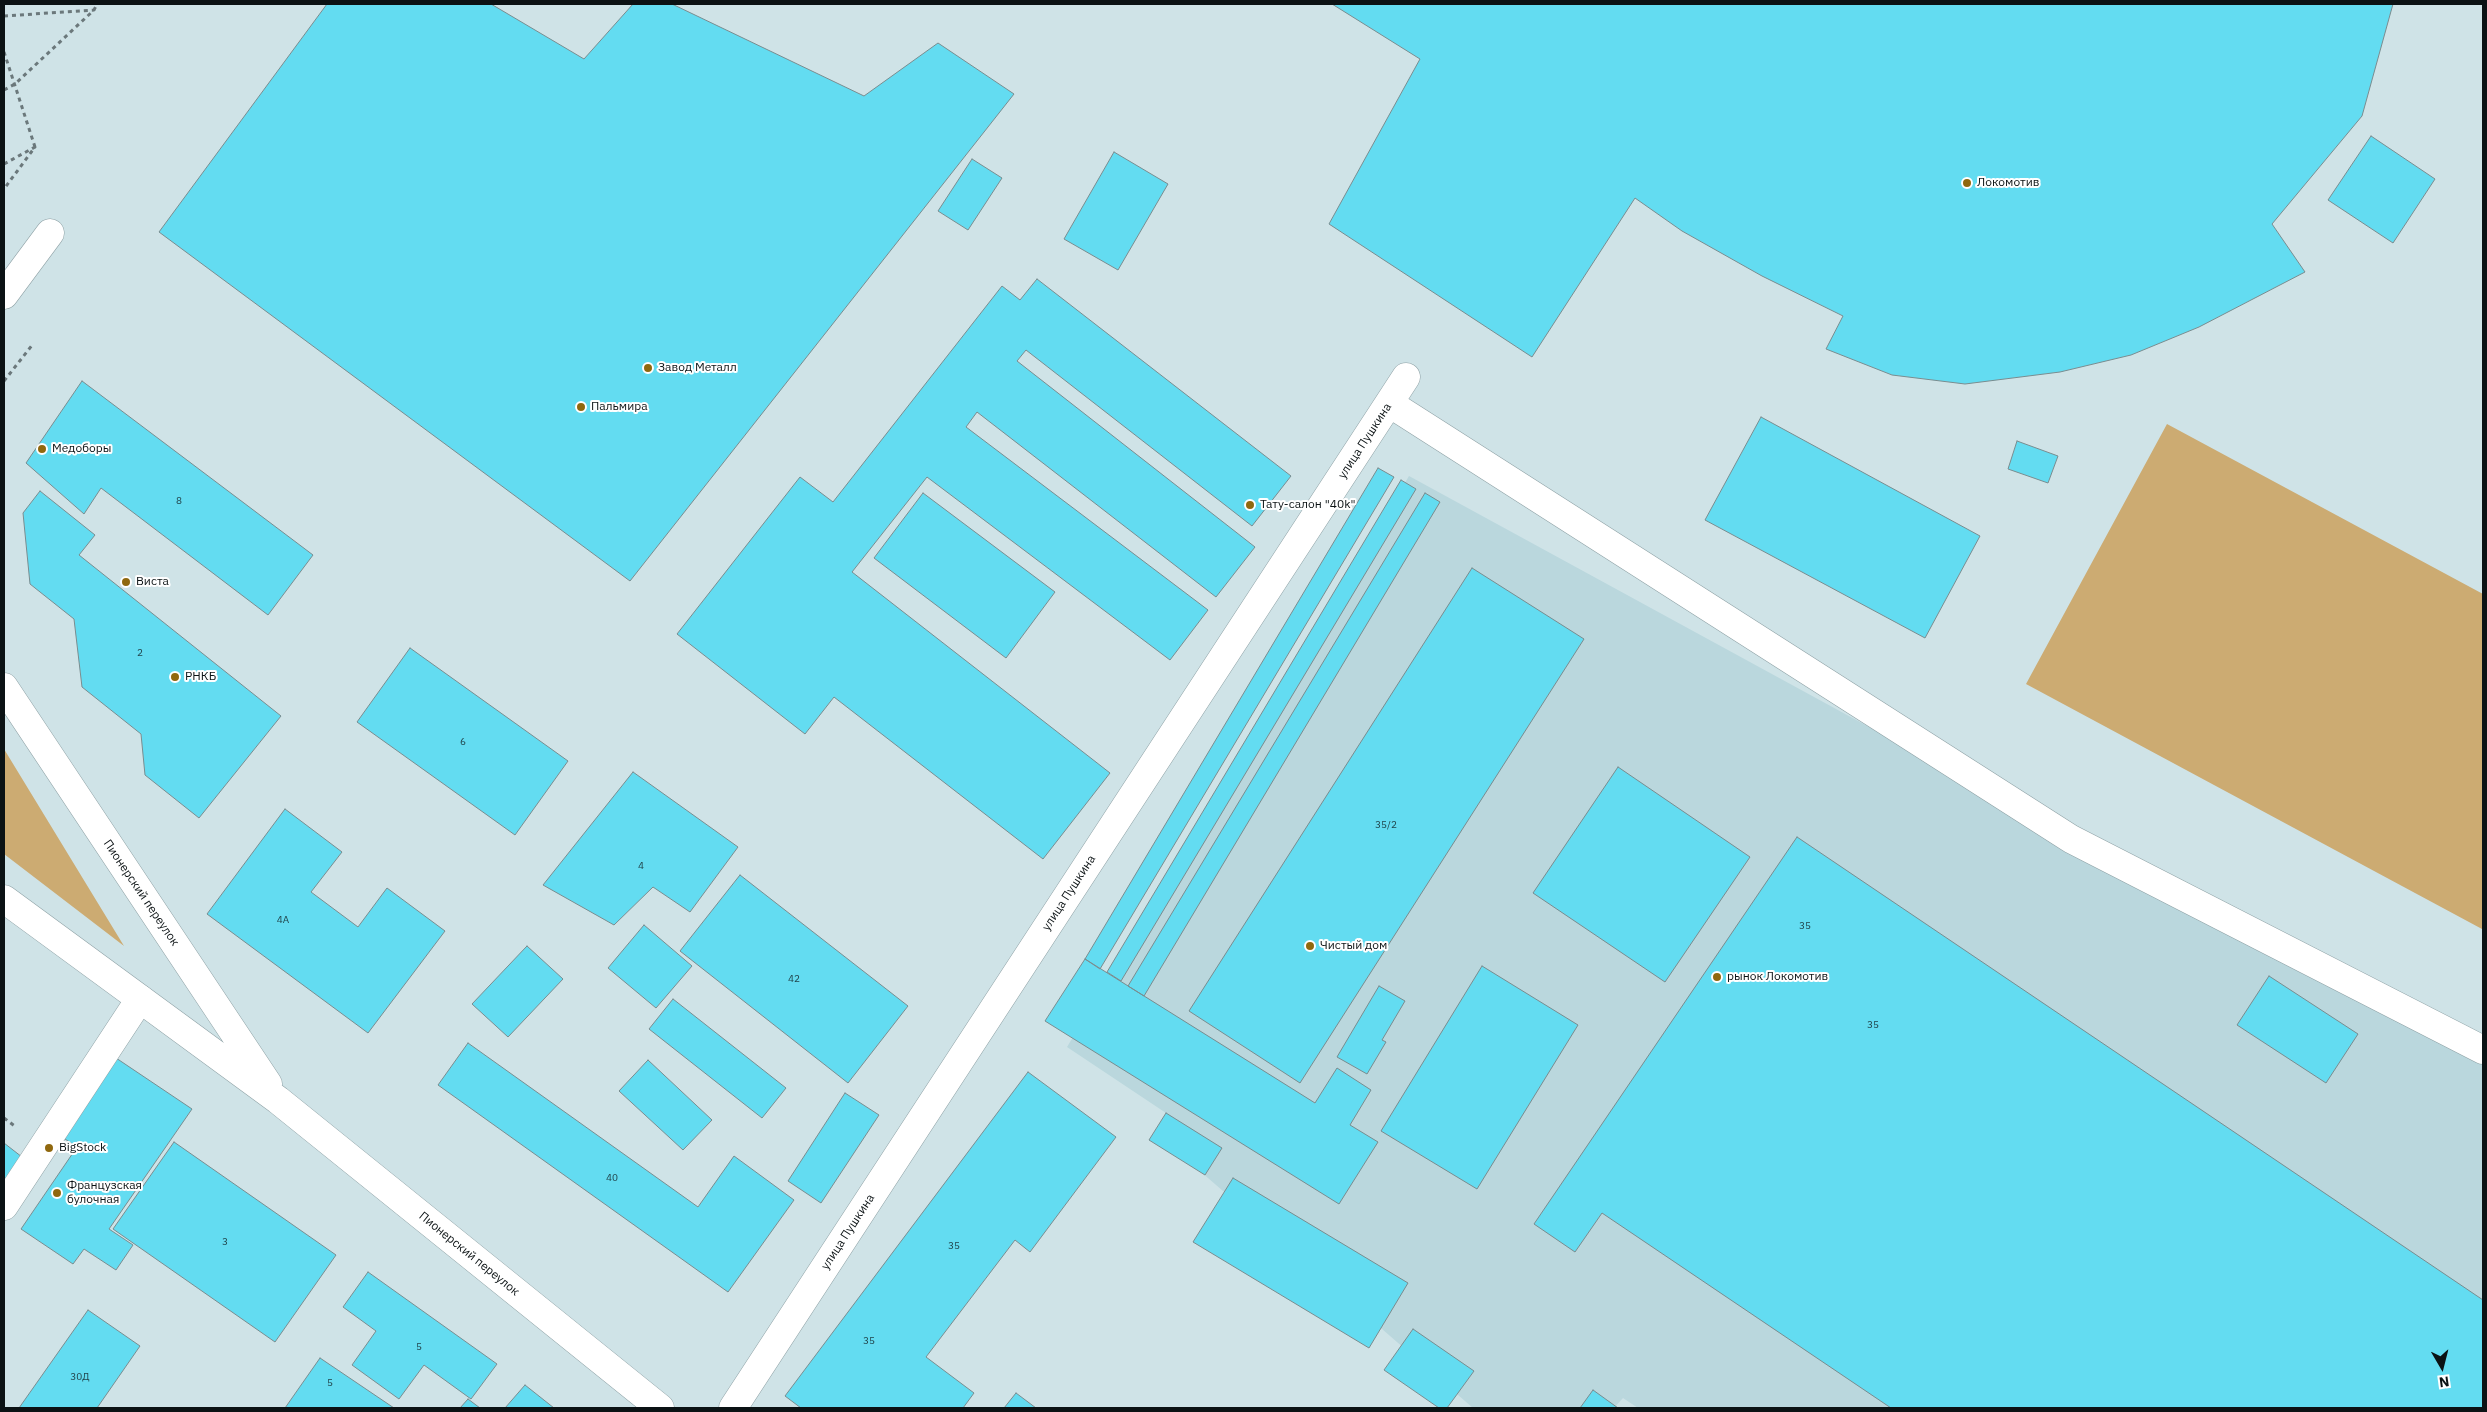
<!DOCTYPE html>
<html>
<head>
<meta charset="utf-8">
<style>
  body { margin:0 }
  #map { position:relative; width:2487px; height:1412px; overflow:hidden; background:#cfe3e7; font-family:"IBM Plex Sans",sans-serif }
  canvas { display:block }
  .frame { position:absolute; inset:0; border:5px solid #0b1214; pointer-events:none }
  .north { position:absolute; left:2417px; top:1342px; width:50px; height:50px; -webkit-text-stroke:4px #fff; paint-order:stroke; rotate:172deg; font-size:14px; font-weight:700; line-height:20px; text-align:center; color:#0b1214 }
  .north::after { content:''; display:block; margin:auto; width:18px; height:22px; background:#0b1214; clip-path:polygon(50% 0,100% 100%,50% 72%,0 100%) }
</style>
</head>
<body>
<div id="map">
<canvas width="2487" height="1412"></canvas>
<div class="frame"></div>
<div class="north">N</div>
</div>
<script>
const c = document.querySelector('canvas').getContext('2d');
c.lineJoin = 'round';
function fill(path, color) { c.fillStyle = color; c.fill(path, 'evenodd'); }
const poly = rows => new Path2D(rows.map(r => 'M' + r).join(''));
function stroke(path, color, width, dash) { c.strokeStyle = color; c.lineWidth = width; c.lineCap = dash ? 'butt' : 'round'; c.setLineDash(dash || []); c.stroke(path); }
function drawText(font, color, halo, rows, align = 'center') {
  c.font = font + ' "IBM Plex Sans",sans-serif'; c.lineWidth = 4; c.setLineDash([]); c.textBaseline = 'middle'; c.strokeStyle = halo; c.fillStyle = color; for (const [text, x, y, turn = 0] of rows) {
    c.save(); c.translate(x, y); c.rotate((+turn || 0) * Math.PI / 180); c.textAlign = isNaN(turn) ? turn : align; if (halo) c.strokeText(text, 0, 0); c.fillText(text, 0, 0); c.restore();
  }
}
const built = poly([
  [1409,476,2483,1062,2483,1408,1638,1408,1623,1398,1614,1408,1473,1408,1155,1132,1166,1113,1067,1047]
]);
const green = poly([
  [2167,424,2483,594,2482,929,2026,684],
  [4,749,124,946,4,854]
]);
const building = poly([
  [327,4,491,4,584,59,633,4,672,4,864,96,938,43,1014,94,630,581,159,232,327,4],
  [1332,4,2393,4,2362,116,2272,224,2305,272,2199,327,2131,355,2060,372,1965,384,1892,375,1826,349,1843,316,1762,276,1682,231,1635,198,1532,357,1329,224,1420,59,1332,4],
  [2371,136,2435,179,2393,243,2328,200,2371,136],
  [1114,152,1168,184,1118,270,1064,239,1114,152],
  [972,159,1002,178,968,230,938,211,972,159],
  [1037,279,1291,476,1252,526,1026,350,1017,361,1255,547,1216,597,977,412,966,427,1208,610,1170,660,927,477,852,572,1110,773,1043,859,834,697,805,734,677,634,800,477,833,502,1002,286,1020,300,1037,279],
  [82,381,313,555,268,615,101,488,84,514,26,463,82,381],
  [1761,417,1980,536,1925,638,1705,520,1761,417],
  [2017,441,2058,456,2048,483,2008,469,2017,441],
  [1378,468,1394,477,1100,969,1085,959,1378,468],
  [1401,480,1416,489,1121,981,1107,972,1401,480],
  [40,491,95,535,79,555,281,716,199,818,145,775,141,734,82,687,74,619,30,584,23,513,40,491],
  [923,493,1055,592,1006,658,874,558,923,493],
  [1425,493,1440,502,1144,996,1128,986,1425,493],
  [1472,568,1584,639,1300,1083,1189,1011,1472,568],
  [410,648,568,761,515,835,357,722,410,648],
  [1618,767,1750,857,1665,982,1533,893,1618,767],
  [633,772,738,847,690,912,653,887,614,925,543,885,633,772],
  [285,809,342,852,311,892,358,927,387,888,445,931,368,1033,207,914,285,809],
  [1797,837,2483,1300,2483,1408,1891,1408,1602,1213,1575,1252,1534,1224,1797,837],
  [740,875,908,1006,848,1083,680,951,740,875],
  [644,925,692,966,656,1008,608,968,644,925],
  [527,946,563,979,508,1037,472,1004,527,946],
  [1085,959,1315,1103,1337,1068,1371,1090,1350,1125,1378,1142,1339,1204,1045,1021,1085,959],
  [1482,966,1578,1025,1477,1189,1381,1131,1482,966],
  [2269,976,2358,1034,2326,1083,2237,1025,2269,976],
  [1379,986,1405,1001,1382,1040,1386,1042,1367,1074,1337,1057,1379,986],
  [673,999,786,1088,762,1118,649,1029,673,999],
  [468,1043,698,1207,734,1156,794,1200,728,1292,438,1085,468,1043],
  [116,1058,192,1109,109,1229,133,1245,116,1270,84,1249,73,1264,21,1229,77,1147,62,1137,116,1058],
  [648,1060,712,1120,683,1150,619,1091,648,1060],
  [1028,1072,1116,1137,1030,1252,1015,1240,926,1357,974,1393,963,1408,801,1408,785,1396,1028,1072],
  [845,1093,879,1115,821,1203,788,1181,845,1093],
  [1166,1113,1222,1148,1205,1175,1149,1140,1166,1113],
  [174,1142,336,1255,275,1342,113,1229,174,1142],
  [4,1143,22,1157,4,1183,4,1143],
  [1233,1178,1408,1283,1369,1348,1193,1242,1233,1178],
  [368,1272,497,1364,471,1399,424,1365,399,1399,352,1365,376,1331,343,1307,368,1272],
  [88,1310,140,1346,97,1408,19,1408,88,1310],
  [1413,1329,1474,1371,1447,1408,1439,1408,1384,1370,1413,1329],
  [320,1358,394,1408,285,1408,320,1358],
  [525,1385,554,1408,505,1408,525,1385],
  [1593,1390,1618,1408,1580,1408,1593,1390],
  [1016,1393,1036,1408,1004,1408,1016,1393],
  [468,1399,480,1408,460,1408,468,1399]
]);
const path = poly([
  [4,16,94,10],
  [4,52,35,147],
  [4,90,15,84,94,10,97,4],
  [4,164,35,147,4,189],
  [4,381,33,344],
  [4,1118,16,1127]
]);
const minor = poly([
  [4,295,50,233],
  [1389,403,2071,839,2483,1050],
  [4,1206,140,999],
  [733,1408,1406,377]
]);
const major = poly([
  [4,687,268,1084],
  [4,899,278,1100,660,1408]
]);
const markers = [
  [1967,183,5,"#90680e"],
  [648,368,5,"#90680e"],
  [581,407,5,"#90680e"],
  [42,449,5,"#90680e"],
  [1250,505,5,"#90680e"],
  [126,582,5,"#90680e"],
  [175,677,5,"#90680e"],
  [1310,946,5,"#90680e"],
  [1717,977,5,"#90680e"],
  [49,1148,5,"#90680e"],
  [57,1193,5,"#90680e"]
];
const numberNames = [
  ["8",179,501],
  ["2",140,653],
  ["6",463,742],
  ["35/2",1386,825],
  ["4",641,866],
  ["4А",283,920],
  ["35",1805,926],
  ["42",794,979],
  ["35",1873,1025],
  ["40",612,1178],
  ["3",225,1242],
  ["35",954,1246],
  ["35",869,1341],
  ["5",419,1347],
  ["30Д",80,1377],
  ["5",330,1383]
];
const poiNames = [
  ["Локомотив",1977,183],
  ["Завод Металл",658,368],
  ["Пальмира",591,407],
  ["Медоборы",52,449],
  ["Тату-салон \"40k\"",1260,505],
  ["Виста",136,582],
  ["РНКБ",185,677],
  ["Чистый дом",1320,946],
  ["рынок Локомотив",1727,977],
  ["BigStock",59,1148],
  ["Французская",67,1186],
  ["булочная",67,1200]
];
const streetNames = [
  ["улица Пушкина",1365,441,-57],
  ["Пионерский переулок",141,893,56],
  ["улица Пушкина",1069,893,-57],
  ["улица Пушкина",848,1232,-57],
  ["Пионерский переулок",469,1254,39]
];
fill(built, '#bad7dd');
fill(green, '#ccab72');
fill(building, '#63dcf1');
stroke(building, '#798c8f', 1);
stroke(minor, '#8ea1a5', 29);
stroke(major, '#8ea1a5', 29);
stroke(path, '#6b787b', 3, [4, 4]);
stroke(minor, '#fff', 28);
stroke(major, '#fff', 28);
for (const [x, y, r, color] of markers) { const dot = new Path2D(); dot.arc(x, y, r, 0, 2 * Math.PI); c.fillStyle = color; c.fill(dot); stroke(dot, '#fff', 2); }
drawText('10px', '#21444b', null, numberNames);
drawText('12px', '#0b1214', '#fff', poiNames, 'left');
drawText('12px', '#0b1214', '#fff', streetNames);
</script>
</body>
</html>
